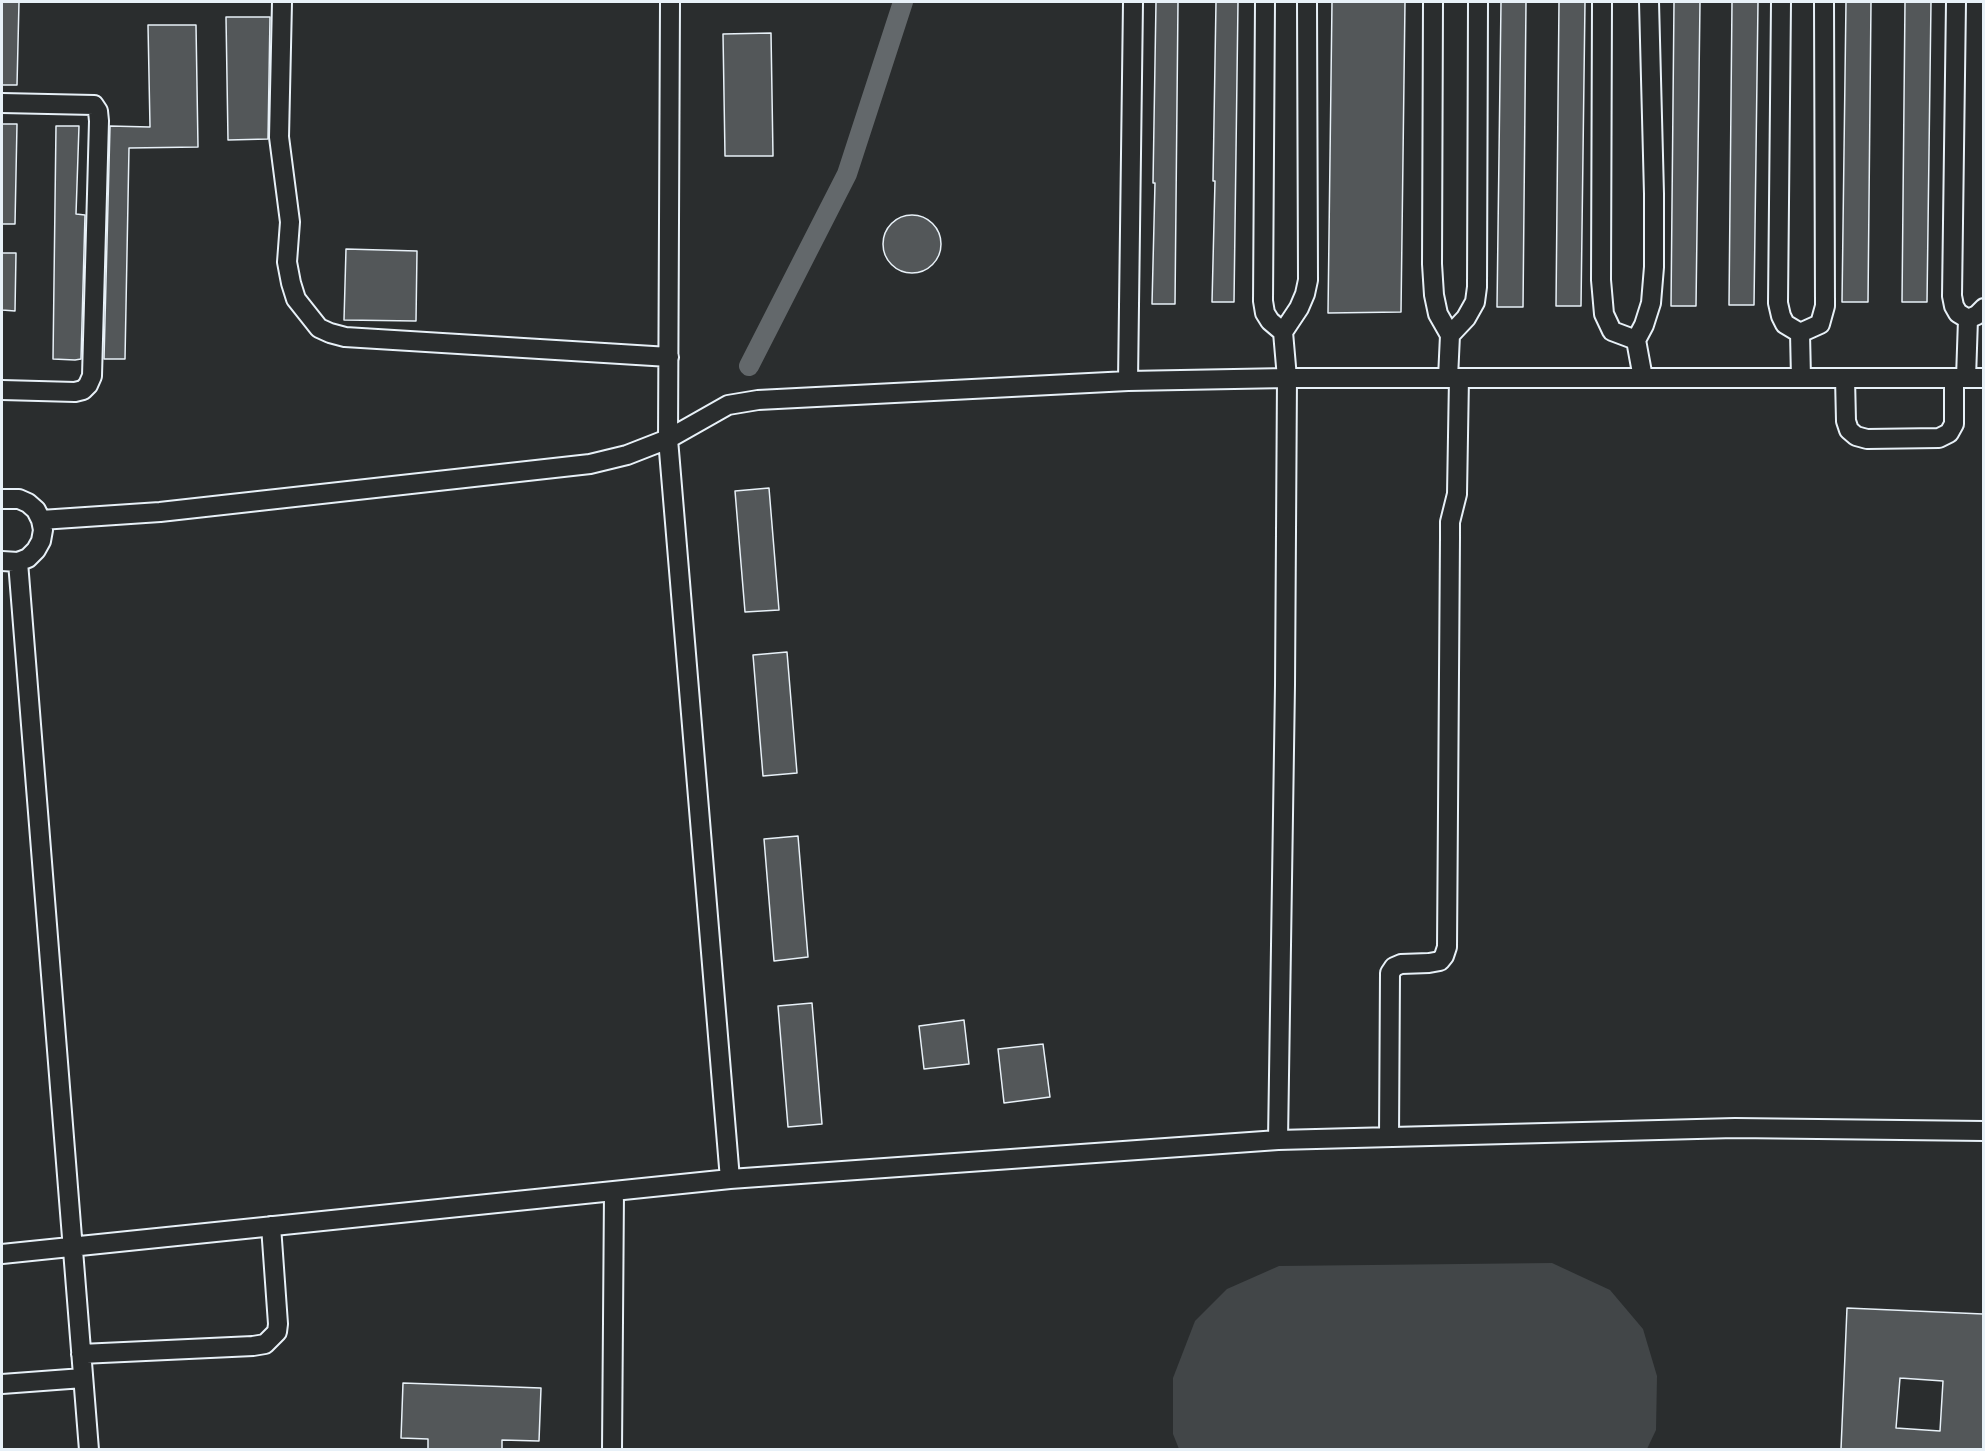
<!DOCTYPE html>
<html>
<head>
<meta charset="utf-8">
<style>
  body { margin:0 }
  #map { position:relative; width:1985px; height:1451px; overflow:hidden; background:#2a2d2e; font-family:Pangolin,sans-serif }
  canvas { display:block }
  .frame { position:absolute; inset:0; border:3px solid #e8f1f8; pointer-events:none }
</style>
</head>
<body>
<div id="map">
<canvas width="1985" height="1451"></canvas>
<div class="frame"></div>
</div>
<script>
const c = document.querySelector('canvas').getContext('2d');
c.lineJoin = 'round';
function fill(path, color) { c.fillStyle = color; c.fill(path, 'evenodd'); }
const poly = rows => new Path2D(rows.map(r => 'M' + r).join(''));
function stroke(path, color, width, dash) { c.strokeStyle = color; c.lineWidth = width; c.lineCap = dash ? 'butt' : 'round'; c.setLineDash(dash || []); c.stroke(path); }
const green = poly([
  [1552,1263,1610,1290,1643,1329,1657,1376,1656,1430,1647,1449,1179,1449,1173,1434,1173,1378,1195,1321,1227,1289,1279,1266]
]);
const canal = poly([
  [749,366,847,174,903,2]
]);
const building = poly([
  [2,2,19,2,17,85,2,85,2,2],
  [1156,2,1178,2,1175,304,1152,304,1155,183,1153,183,1156,2],
  [1216,2,1238,2,1234,302,1212,302,1215,181,1213,181,1216,2],
  [1332,2,1405,2,1401,312,1328,313,1332,2],
  [1501,2,1526,2,1523,307,1497,307,1501,2],
  [1559,2,1585,2,1581,306,1556,306,1559,2],
  [1674,2,1700,2,1696,306,1671,306,1674,2],
  [1732,2,1758,2,1754,305,1729,305,1732,2],
  [1846,2,1871,2,1868,302,1842,302,1846,2],
  [1905,2,1931,2,1927,302,1902,302,1905,2],
  [226,17,270,17,268,139,228,140,226,17],
  [148,25,196,25,198,147,129,148,125,359,104,359,110,126,150,127,148,25],
  [771,33,773,156,725,156,723,34,771,33],
  [2,124,17,124,15,224,2,224,2,124],
  [56,126,79,126,76,214,85,215,81,359,75,360,53,359,56,126],
  '883 244a29 29 0 1 1 58 0a29 29 0 1 1-58 0Z',
  [346,249,417,251,416,321,344,320,346,249],
  [2,253,16,253,15,311,2,310,2,253],
  [769,488,779,610,745,612,735,491,769,488],
  [787,652,797,773,763,776,753,655,787,652],
  [798,836,808,957,774,961,764,839,798,836],
  [812,1003,822,1124,788,1127,778,1006,812,1003],
  [964,1020,969,1064,924,1069,919,1026,964,1020],
  [1043,1044,1050,1097,1004,1103,998,1049,1043,1044],
  [1847,1308,1983,1314,1983,1449,1841,1449,1847,1308],
  [1900,1378,1943,1381,1940,1431,1896,1428,1900,1378],
  [403,1383,541,1388,539,1441,502,1440,502,1449,428,1449,428,1439,401,1438,403,1383]
]);
const minor = poly([
  [282,2,279,137,290,222,287,262,291,283,296,299,319,328,330,333,345,337,669,357],
  [670,2,668,439,730,1179],
  [1265,2,1263,301,1265,313,1270,321,1283,332,1287,378,1285,685,1278,1140],
  [1433,2,1432,264,1434,295,1438,314,1450,335,1448,378],
  [1602,2,1601,280,1604,314,1612,331,1636,340],
  [1781,2,1778,303,1781,316,1785,324,1800,333,1801,378],
  [1956,2,1952,296,1954,306,1958,313,1968,319,1966,378],
  [2,103,94,105,98,111,99,121,92,376,88,385,83,390,75,392,2,390],
  [1968,319,1977,315,1984,308],
  [1283,332,1299,308,1305,294,1308,280,1307,2],
  [1800,333,1820,324,1825,306,1824,2],
  [1450,335,1466,318,1475,302,1477,287,1478,2],
  [1643,378,1636,340,1644,325,1651,303,1654,267,1654,194,1649,2],
  [1845,378,1846,421,1849,430,1856,436,1867,439,1939,438,1949,433,1954,424,1954,378],
  [1128,381,1133,2],
  [2,499,19,499,28,503,36,510,41,520,43,530,41,541,36,550,28,558,18,562,2,561],
  [41,520,160,512,590,464,627,455,668,439,728,405,758,400,1128,381,1287,378,1984,378],
  [18,562,89,1450],
  [1389,1137,1390,973,1394,967,1401,964,1429,963,1440,961,1444,956,1447,947,1450,537,1450,522,1457,494,1459,378],
  [2,1254,730,1179,1278,1140,1735,1128,1984,1131],
  [81,1354,253,1346,265,1344,277,1332,278,1324,271,1226],
  [2,1384,83,1378],
  [612,1450,614,1192]
]);
fill(green, '#424648');
stroke(canal, '#63686b', 20);
fill(building, '#535759');
stroke(building, '#e8f1f8', 1.5);
stroke(minor, '#e8f1f8', 22);
stroke(minor, '#2a2d2e', 18);
</script>
</body>
</html>
